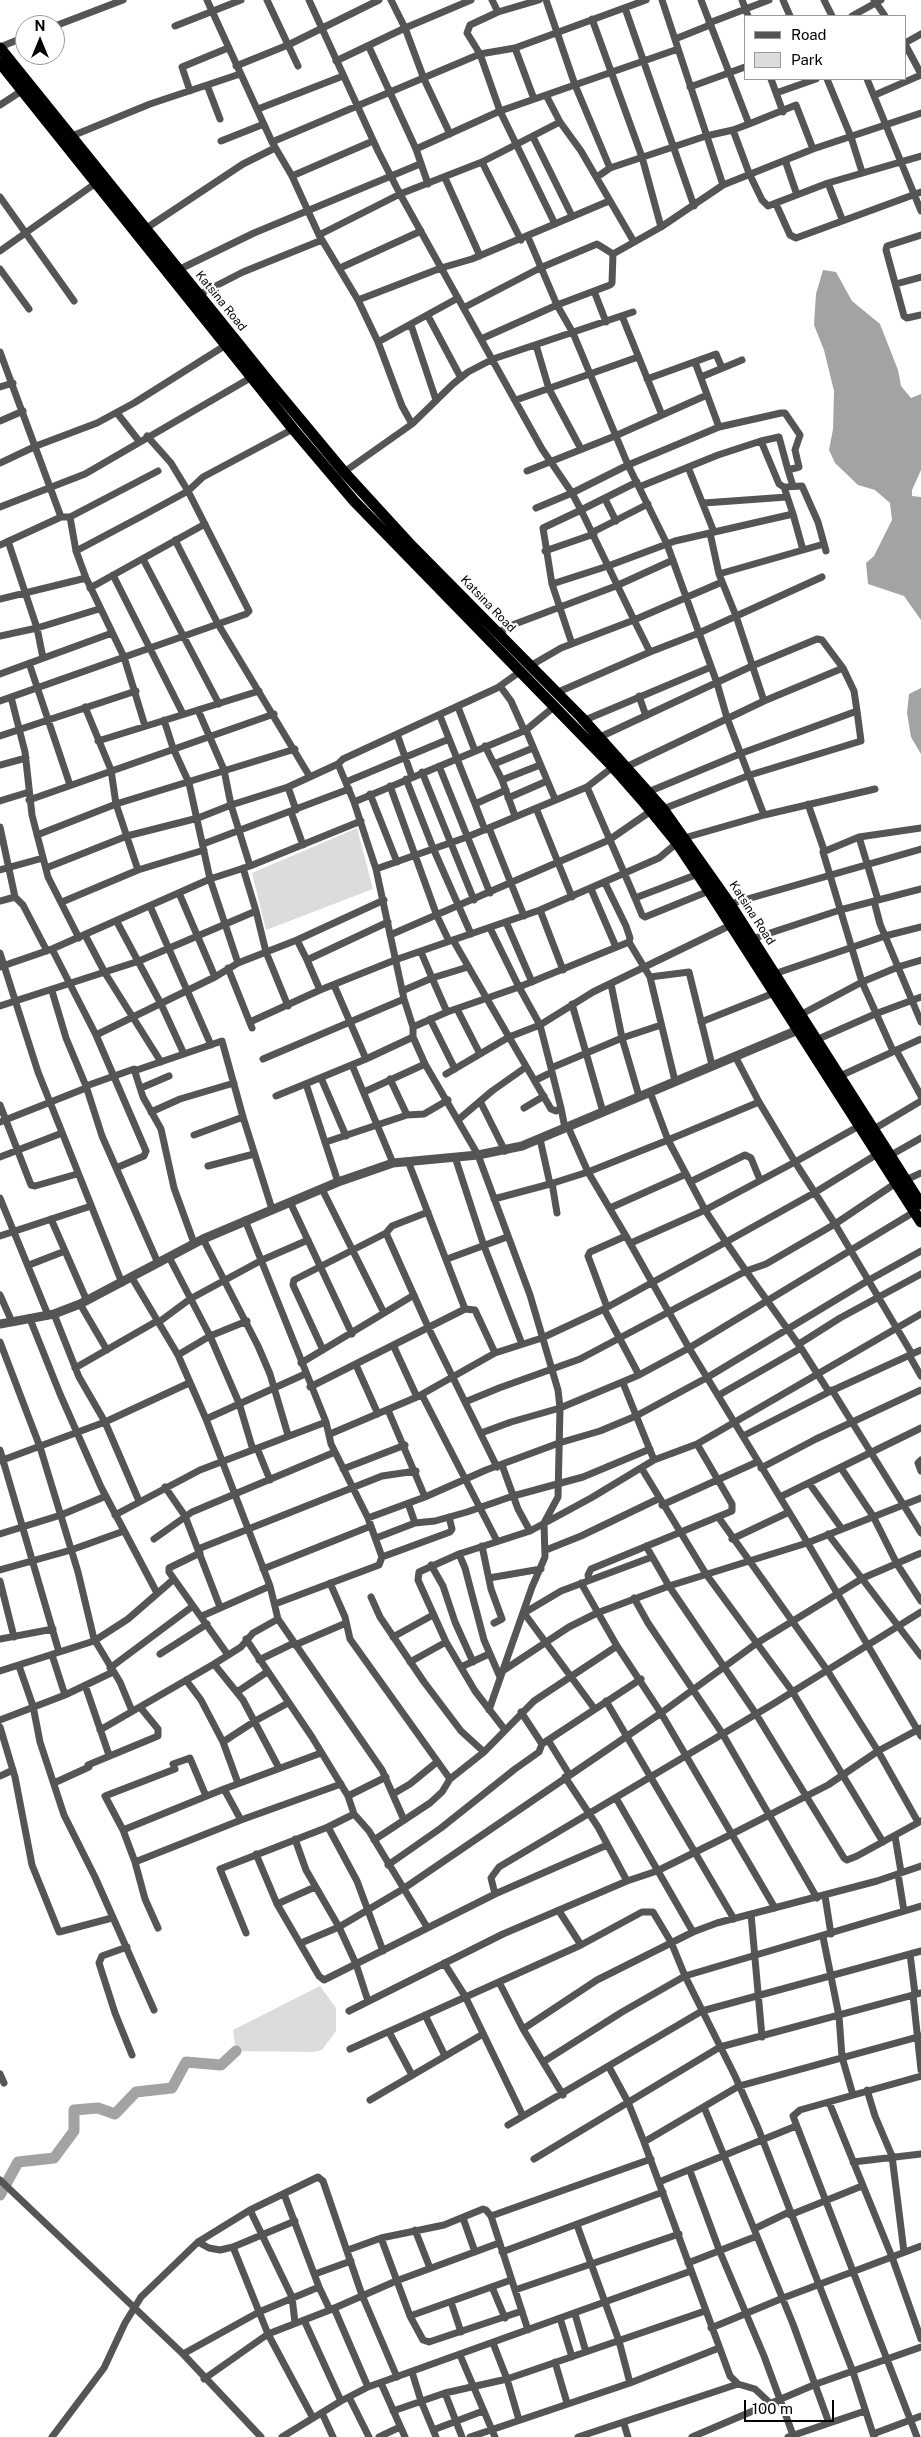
<!DOCTYPE html>
<html>
<head>
<meta charset="utf-8">
<style>
  body { margin:0 }
  #map { position:relative; width:921px; height:2437px; overflow:hidden; background:#fff; font-family:"Public Sans",sans-serif }
  canvas { display:block }
  .legend { position:absolute; left:744px; top:15px; width:162px; height:65px; box-sizing:border-box; background:#fff; border:1px solid #999; margin:0; padding:6px 9px; list-style:none; font-size:15px; color:#000 }
  .legend li { display:flex; align-items:center; gap:10px; height:25px }
  .legend b { width:25px; border:1px solid #999 }
  .north { position:absolute; left:15px; top:15px; width:50px; height:50px; box-sizing:border-box; background:#fff; border:1px solid #999; border-radius:50%; rotate:0deg; font-size:14px; font-weight:700; line-height:20px; text-align:center; color:#000 }
  .north::after { content:''; display:block; margin:auto; width:18px; height:22px; background:#000; clip-path:polygon(50% 0,100% 100%,50% 72%,0 100%) }
  .scale { position:absolute; left:744px; top:2400px; width:90px; height:22px; box-sizing:border-box; border:2px solid #000; border-top:0; padding-left:6px; font-size:15px; line-height:18px; white-space:nowrap; color:#000; -webkit-text-stroke:4px #fff; paint-order:stroke }
</style>
</head>
<body>
<div id="map">
<canvas width="921" height="2437"></canvas>
<ul class="legend">
<li><b style="height:6px;background:#555"></b>Road</li>
<li><b style="height:14px;background:#dcdcdc"></b>Park</li>
</ul>
<div class="north">N</div>
<div class="scale">100 m</div>
</div>
<script>
const c = document.querySelector('canvas').getContext('2d');
c.lineJoin = 'round';
function fill(path, color) { c.fillStyle = color; c.fill(path, 'evenodd'); }
const poly = rows => new Path2D(rows.map(r => 'M' + r).join(''));
function stroke(path, color, width, dash) { c.strokeStyle = color; c.lineWidth = width; c.lineCap = dash ? 'butt' : 'round'; c.setLineDash(dash || []); c.stroke(path); }
function drawText(font, color, halo, rows, align = 'center') {
  c.font = font + ' "Public Sans",sans-serif'; c.lineWidth = 4.5; c.setLineDash([]); c.textBaseline = 'middle'; c.strokeStyle = halo; c.fillStyle = color; for (const [text, x, y, turn = 0] of rows) {
    c.save(); c.translate(x, y); c.rotate((+turn || 0) * Math.PI / 180); c.textAlign = isNaN(turn) ? turn : align; if (halo) c.strokeText(text, 0, 0); c.fillText(text, 0, 0); c.restore();
  }
}
const green = poly([
  [357,828,373,889,266,930,252,873],
  [320,1986,336,2008,336,2031,322,2050,314,2052,236,2051,233,2030]
]);
const water = poly([
  [823,270,836,272,852,301,880,324,898,370,901,386,911,398,921,394,921,470,912,490,912,496,921,497,921,620,904,596,868,584,866,563,874,556,892,520,890,503,875,490,858,485,835,463,829,450,833,429,834,391,824,350,814,325,816,294],
  [921,688,921,754,911,737,907,713,909,694]
]);
const river = poly([
  [0,2195,18,2162,54,2158,74,2131,74,2110,98,2108,115,2114,136,2092,172,2088,186,2062,221,2065,236,2051]
]);
const minor = poly([
  [207,0,272,142,292,176,319,235,358,300,378,342,402,406,412,424],
  [267,0,298,66],
  [309,0,378,151,400,194,542,449,572,493,628,465,719,427,781,413,785,413,800,435,795,450,799,467,788,470,793,486],
  [391,0,405,28,424,79,450,134],
  [492,0,498,12],
  [539,0,498,12,470,25,467,33,480,54,500,111,555,224],
  [546,0,575,85,610,168],
  [662,0,723,185,813,149,921,113],
  [701,0,749,124,796,105,813,149],
  [742,0,748,16],
  [783,0,790,16],
  [824,0,832,16],
  [874,0,885,16],
  [625,8,694,206],
  [852,16,881,0],
  [592,19,642,157,661,227],
  [709,23,769,0],
  [55,26,123,0],
  [175,26,241,0],
  [675,39,710,25],
  [905,43,921,34],
  [905,44,921,74],
  [0,47,25,37],
  [369,47,416,149,428,184],
  [515,48,534,99],
  [336,61,405,28,471,0],
  [236,66,288,45,379,0],
  [771,79,783,112],
  [827,79,851,137,862,172],
  [867,79,921,211],
  [207,85,220,119],
  [690,87,745,67],
  [190,91,182,67,228,48],
  [776,93,816,79],
  [546,95,560,122,581,151,634,242],
  [875,95,921,75],
  [0,105,23,90],
  [258,109,343,76],
  [749,124,733,130,749,173,762,200,768,206,828,183,921,156],
  [72,136,150,104,240,74],
  [533,137,572,216],
  [221,141,264,124],
  [272,142,480,54,515,48,646,0],
  [416,149,500,111,678,49],
  [785,160,797,195],
  [482,162,521,240],
  [292,176,373,141],
  [597,177,610,168,706,136,733,130],
  [445,178,480,256],
  [828,183,842,219],
  [0,197,74,301],
  [776,204,790,235,796,238,921,192],
  [145,229,243,164,275,148],
  [319,235,400,194,482,162,560,122],
  [921,235,887,246,886,250,904,316,907,318,921,315],
  [528,237,557,305,573,333,628,465,667,544,717,683,727,718,764,815],
  [0,251,96,183],
  [613,254,661,227,723,185],
  [340,268,421,231],
  [0,269,29,309],
  [178,270,254,233,420,164],
  [896,284,921,277],
  [594,291,606,322],
  [198,295,243,272,322,240],
  [358,300,441,268,472,259,609,201],
  [465,307,540,268,597,244,613,254],
  [428,316,461,378],
  [622,316,662,415],
  [411,325,436,400],
  [481,339,557,305,610,285,612,283,613,254],
  [378,342,458,298],
  [536,345,549,389,581,449],
  [0,352,61,517],
  [695,362,719,427],
  [701,377,742,360],
  [647,379,716,354,722,368],
  [0,387,13,383],
  [516,400,638,357],
  [117,413,139,441],
  [0,421,23,411],
  [0,463,36,446,97,423,134,403,226,345],
  [688,467,714,532],
  [527,471,615,436,707,395],
  [344,472,412,424,453,384,468,372,493,359,633,312],
  [639,487,718,455,761,441],
  [784,487,779,484,761,441,779,437,788,470],
  [605,499,616,521],
  [704,503,787,497],
  [0,507,85,474,252,377],
  [536,508,572,493,581,510,637,482],
  [793,514,803,550],
  [70,517,76,551,86,578,124,657,145,726],
  [593,532,648,504],
  [710,533,719,574,736,616,764,701],
  [175,540,218,624,310,777],
  [8,541,37,628,43,658],
  [0,545,61,517,70,517,158,471],
  [76,551,144,515,188,491,203,477,293,429],
  [545,551,594,534],
  [143,559,219,704],
  [719,574,824,544],
  [113,575,183,714],
  [552,584,543,528,581,510,608,566,552,584,572,644],
  [90,588,205,524],
  [0,599,86,578],
  [497,633,515,624,616,586,673,560],
  [0,636,37,628,99,609],
  [650,652,699,633,822,577],
  [29,663,70,785],
  [530,666,561,648,634,620,608,566,675,541,793,514,784,487,802,486,818,522,826,551],
  [0,674,112,633],
  [500,686,511,701,524,730],
  [556,693,650,652,634,620,722,582],
  [639,696,646,716],
  [11,697,25,752,32,815,48,877,79,938],
  [0,701,218,624,246,614,249,611,188,491,171,463,147,436],
  [85,707,111,770,116,804,138,870],
  [458,707,475,751],
  [440,716,475,804],
  [164,720,173,748,189,783,210,879,238,963],
  [585,720,711,667],
  [526,730,555,799],
  [397,734,412,777],
  [0,736,136,691],
  [600,737,752,666,817,639,822,640,843,668],
  [98,741,259,691],
  [485,746,502,780,515,816],
  [338,764,354,802,376,869,404,999,413,1027,413,1037,425,1064,478,1155,530,1295,558,1390,560,1408,558,1497,544,1523,545,1557,532,1587,489,1710],
  [494,764,533,748],
  [0,765,26,758],
  [439,766,490,893],
  [626,767,764,701,843,668,854,691,857,711],
  [422,772,474,900],
  [406,779,433,848,471,934],
  [502,780,540,765],
  [346,782,449,739],
  [390,786,437,916,449,941],
  [288,787,296,810],
  [587,787,635,898],
  [648,792,742,753,857,711,861,741,750,775,663,809],
  [370,794,397,862],
  [508,798,547,781],
  [29,800,274,714],
  [0,801,29,792],
  [354,802,526,730,555,706],
  [808,804,824,850],
  [536,808,572,897],
  [291,812,303,845],
  [0,827,15,897,23,905,47,951],
  [489,828,524,916],
  [485,830,475,804,506,790],
  [37,835,116,804,295,749],
  [859,837,878,900],
  [684,838,764,815,875,789],
  [203,844,349,789],
  [250,866,361,821],
  [46,868,127,836,198,818,231,805,224,770,198,710],
  [376,869,467,837,587,787,613,767],
  [0,870,43,858],
  [698,874,635,898,642,915,645,917,709,891],
  [605,883,626,926,630,938,629,942],
  [591,889,616,947],
  [179,893,215,977],
  [384,900,297,940,307,960,388,922],
  [0,901,15,897],
  [874,901,880,924,921,1022],
  [62,902,138,870,204,850],
  [730,904,921,849],
  [150,906,211,1045],
  [540,910,563,970],
  [256,911,266,952,288,1006],
  [117,922,161,1004,184,1054],
  [506,922,532,982],
  [490,928,519,987,629,942,650,977,689,972,712,1065],
  [85,935,105,973,161,1062],
  [390,935,609,840,651,811],
  [752,939,840,910,921,889],
  [52,949,96,1035,146,1151,144,1156,116,1168],
  [0,953,38,1072,122,1283],
  [307,960,320,990,395,960,540,910,659,858,677,843],
  [0,967,52,949,210,879,250,866,231,805,288,787,338,764,343,759,497,688,521,671],
  [468,967,432,978,447,1012,519,987,540,1025,593,992,731,925],
  [228,968,252,1028],
  [774,974,885,936,921,927],
  [650,977,675,1081],
  [611,984,622,1038,639,1096],
  [334,985,366,1059,413,1037],
  [52,991,66,1038,86,1086,102,1136,158,1263],
  [402,991,432,978,421,952],
  [572,1004,603,1112],
  [0,1006,139,961,256,911,243,868],
  [457,1009,480,1054],
  [800,1015,862,982,898,967,921,960],
  [430,1019,455,1069],
  [250,1022,320,990],
  [701,1022,774,993],
  [413,1027,447,1012],
  [96,1035,215,977,238,963,297,940],
  [816,1040,875,1014,921,997],
  [896,1050,921,1096],
  [893,1051,862,982,823,852,859,837,921,828],
  [263,1059,404,999],
  [352,1065,393,1163],
  [551,1068,622,1038,661,1025],
  [134,1071,222,1041,243,1117,272,1209],
  [446,1074,509,1037,453,940],
  [840,1076,921,1039],
  [321,1078,346,1136],
  [390,1079,407,1115],
  [536,1080,552,1072],
  [306,1084,338,1182],
  [86,1086,134,1069,143,1097,161,1129,174,1188,194,1243],
  [141,1088,169,1076],
  [364,1092,425,1064],
  [276,1096,366,1059],
  [480,1101,505,1151],
  [759,1102,795,1162,859,1126],
  [0,1105,31,1185,35,1186,77,1174],
  [524,1108,544,1096],
  [561,1108,556,1111,551,1109,509,1037,540,1025,551,1068,561,1108,565,1128],
  [151,1112,180,1099,234,1083],
  [458,1120,492,1091,526,1067],
  [0,1122,86,1088],
  [568,1127,588,1172,668,1140,650,1092],
  [874,1129,921,1101],
  [194,1135,243,1117],
  [540,1139,550,1184,588,1172,626,1236,590,1252,588,1256,607,1307],
  [326,1142,407,1115,424,1114,448,1100],
  [891,1155,921,1138],
  [0,1157,62,1133],
  [455,1157,484,1246,522,1344],
  [408,1161,465,1309],
  [208,1166,254,1154],
  [906,1180,921,1173],
  [690,1182,745,1155,751,1158,760,1180],
  [552,1183,557,1213],
  [896,1183,835,1224,912,1354],
  [322,1189,384,1313],
  [0,1198,48,1315],
  [494,1199,550,1184],
  [290,1202,352,1334],
  [610,1208,686,1174,668,1140,759,1102,735,1056],
  [51,1219,87,1301],
  [245,1220,326,1422,331,1444,368,1518,382,1557,379,1565,275,1604],
  [386,1233,392,1226,428,1212],
  [0,1236,91,1206],
  [626,1236,689,1348,800,1530,921,1736],
  [203,1239,258,1346,270,1374,288,1435],
  [631,1243,705,1210,726,1242,814,1193,879,1153],
  [169,1257,210,1336,239,1403,253,1450],
  [447,1259,507,1237],
  [29,1265,65,1251],
  [132,1278,178,1355,206,1419,270,1586,278,1619,382,1770,404,1820],
  [0,1295,12,1322],
  [80,1304,107,1350],
  [604,1309,639,1375],
  [54,1314,79,1377,105,1422,139,1501],
  [30,1319,60,1394,101,1487,157,1593],
  [159,1322,190,1299,262,1260,308,1240],
  [0,1342,40,1447,78,1572,94,1639,120,1682,132,1711],
  [799,1344,840,1318,921,1274],
  [394,1347,417,1397],
  [323,1350,293,1285,294,1280,386,1233,429,1329,497,1467],
  [178,1355,210,1336,247,1321],
  [909,1355,921,1376],
  [301,1363,414,1295],
  [356,1365,378,1414],
  [75,1368,157,1321],
  [623,1383,654,1460],
  [310,1387,465,1309,475,1310,495,1353],
  [832,1390,921,1533],
  [422,1395,497,1541],
  [719,1395,801,1348],
  [465,1402,499,1388,580,1359,746,1271,801,1348,829,1392],
  [388,1410,425,1497],
  [206,1419,305,1374],
  [481,1433,511,1422,560,1408,639,1375,689,1348,914,1212],
  [330,1434,417,1397,495,1353,542,1338,604,1309,726,1242,746,1271,766,1264,835,1224,795,1162,705,1210,686,1174],
  [743,1436,829,1392,921,1350],
  [257,1448,270,1480],
  [0,1450,59,1652],
  [921,1460,918,1463,921,1471],
  [0,1461,105,1422,189,1383],
  [502,1465,518,1509,530,1531],
  [761,1468,816,1439,921,1390],
  [841,1468,873,1516,897,1564,921,1601],
  [343,1469,405,1445],
  [642,1469,706,1574,792,1691,883,1842],
  [809,1483,842,1529],
  [165,1487,185,1516,220,1607],
  [780,1497,921,1428],
  [408,1503,415,1523],
  [662,1505,757,1462],
  [115,1515,200,1470,326,1422],
  [368,1518,425,1497,486,1470,559,1443,600,1431,636,1416,708,1377,869,1280,921,1251],
  [719,1518,827,1670,878,1751,918,1822],
  [0,1534,61,1515,106,1496],
  [828,1534,921,1656],
  [376,1538,415,1523,435,1521,467,1512,513,1496,583,1477,650,1449],
  [154,1539,192,1512,335,1452],
  [732,1539,789,1512],
  [482,1546,491,1589,502,1619,494,1623],
  [646,1546,669,1586,756,1714,844,1858,847,1860,857,1856,921,1821],
  [198,1549,382,1476,416,1471],
  [546,1550,581,1536,658,1499],
  [200,1553,169,1568,169,1572,228,1655],
  [459,1554,465,1568,484,1640,500,1677],
  [382,1557,450,1532,452,1529,449,1517],
  [431,1565,443,1586,455,1622,473,1662],
  [263,1569,371,1526],
  [0,1570,71,1550,124,1531],
  [489,1578,541,1569],
  [589,1580,588,1575,591,1569,732,1511,732,1504,697,1444],
  [0,1581,14,1637],
  [330,1583,345,1617,350,1639,450,1779],
  [581,1583,617,1646,661,1713,775,1908],
  [371,1597,380,1617,424,1682,461,1731,484,1752],
  [634,1598,648,1623,722,1733,817,1898],
  [202,1616,270,1586],
  [393,1637,433,1615],
  [0,1639,53,1629],
  [246,1639,312,1737,348,1796,354,1814,369,1831,427,1927],
  [295,1645,346,1623],
  [160,1654,207,1624],
  [52,1655,65,1695],
  [259,1660,294,1643],
  [410,1662,446,1642],
  [214,1664,243,1700,279,1768],
  [19,1666,33,1706,40,1742,64,1815,95,1877,154,2010],
  [461,1667,489,1654],
  [110,1668,193,1606],
  [504,1670,569,1627,597,1613,669,1586,807,1543,921,1498],
  [0,1671,94,1641,128,1619,174,1579],
  [186,1680,201,1700,223,1742,238,1783],
  [85,1685,109,1755],
  [237,1692,267,1672],
  [606,1701,734,1919],
  [594,1708,524,1613,561,1591,652,1557],
  [0,1720,65,1695,113,1672],
  [0,1727,15,1777,32,1865,59,1932,112,1918],
  [100,1730,214,1664,241,1647,253,1633,278,1619],
  [505,1730,475,1691,446,1642,418,1580,419,1572,459,1554,530,1531,591,1498,654,1460,697,1444,921,1314],
  [548,1740,569,1774],
  [223,1742,255,1721,288,1703],
  [542,1744,641,1679],
  [88,1765,158,1736,158,1729,140,1707],
  [0,1776,13,1770],
  [565,1777,598,1827,627,1881],
  [54,1783,89,1767],
  [224,1789,321,1753],
  [393,1794,410,1784,437,1762],
  [348,1796,386,1777],
  [616,1798,693,1932],
  [241,1820,341,1784],
  [328,1827,357,1881,383,1951],
  [123,1830,224,1789,241,1820,135,1862,145,1899,158,1928],
  [895,1836,901,1872],
  [295,1839,306,1870,339,1927,356,1964,368,2001],
  [374,1840,430,1803,442,1792,450,1779,484,1752,534,1701,617,1646],
  [256,1854,277,1904,319,1976,324,1980,495,1894,607,1845],
  [135,1862,123,1830,105,1796,175,1769,173,1764,190,1758,206,1796],
  [388,1865,441,1828,515,1769,539,1752,542,1744,521,1712],
  [898,1874,904,1911],
  [495,1894,491,1878,499,1867,773,1704,921,1612],
  [825,1896,831,1934],
  [277,1904,315,1887],
  [559,1911,581,1945],
  [751,1914,762,2037],
  [246,1933,220,1869,328,1827,354,1814],
  [823,1937,839,2016,842,2057,853,2095],
  [301,1943,339,1927,403,1889,661,1713,757,1643,863,1578,921,1553],
  [127,1947,102,1956,99,1963,115,2013,132,2055],
  [910,1954,915,1994],
  [444,1963,465,1996,523,2116],
  [499,1982,523,2029,563,2095],
  [913,1995,921,2070],
  [349,2011,503,1934,627,1881,657,1871,732,1834,828,1785,878,1751,921,1728],
  [425,2015,445,2056],
  [523,2029,597,1980,693,1932,717,1923,877,1881,921,1866],
  [389,2032,412,2075],
  [350,2049,581,1945,642,1912,653,1912,671,1942,685,1976,735,2076,758,2128,853,2372,874,2437],
  [543,2062,622,2012,685,1976,921,1906],
  [609,2067,628,2102,644,2142,730,2376,738,2384,755,2389,770,2403],
  [0,2074,4,2083],
  [867,2090,875,2116,892,2156,904,2252],
  [370,2100,483,2034],
  [829,2102,892,2257,921,2339],
  [704,2107,793,2324,829,2423],
  [508,2125,702,2011,921,1951],
  [644,2142,739,2086,921,2036],
  [534,2159,720,2047,921,1993],
  [853,2162,921,2154],
  [690,2171,720,2252,764,2356,793,2435],
  [0,2180,183,2354,261,2437],
  [659,2182,796,2126],
  [284,2194,319,2287,330,2310],
  [250,2210,292,2297,295,2323],
  [790,2215,862,2186],
  [491,2216,651,2159],
  [463,2218,475,2252],
  [577,2225,619,2341,630,2383],
  [754,2229,789,2212],
  [415,2230,430,2268],
  [381,2238,410,2316,423,2340,429,2342,522,2311],
  [198,2242,209,2248,220,2250,233,2247,295,2221],
  [233,2247,268,2334,313,2418],
  [348,2250,381,2238,444,2225,483,2209,486,2210,491,2216,528,2330],
  [502,2252,663,2192],
  [688,2263,757,2236],
  [315,2274,351,2261],
  [492,2287,505,2318],
  [515,2290,679,2234],
  [451,2302,461,2332],
  [334,2308,368,2387],
  [575,2314,586,2352],
  [410,2316,511,2280],
  [560,2318,572,2357],
  [304,2320,341,2401],
  [711,2328,783,2298,921,2246],
  [493,2343,507,2379,519,2420],
  [183,2354,259,2312,319,2287],
  [460,2355,495,2437],
  [555,2362,567,2403],
  [412,2372,421,2401,436,2437],
  [204,2379,268,2334,330,2310,396,2281,499,2243],
  [381,2383,405,2437],
  [445,2393,462,2437],
  [349,2397,369,2437],
  [393,2411,445,2393,507,2379,705,2311],
  [322,2413,333,2437],
  [624,2424,628,2437],
  [433,2430,483,2411],
  [873,2434,921,2416],
  [52,2437,104,2368,125,2323,141,2297,198,2242,250,2210,318,2177,323,2181,362,2295,397,2377],
  [282,2437,341,2401,368,2387,691,2271],
  [379,2437,400,2427],
  [470,2437,630,2383,719,2348],
  [578,2437,738,2384],
  [692,2437,816,2384,921,2347],
  [788,2437,865,2411],
  [917,2437,793,2116,800,2110,921,2076]
]);
const tertiary = poly([
  [0,1324,54,1314,80,1304,203,1239,338,1182,393,1163,478,1155,522,1146,798,1030]
]);
const trunk = poly([
  [0,48,270,383,344,472,409,543,581,717,663,809,730,904,921,1204],
  [0,63,293,429,354,501,613,767,642,800,677,843,709,891,921,1222]
]);
const streetNames = [
  ["Katsina Road",221,301,51],
  ["Katsina Road",488,604,46],
  ["Katsina Road",752,913,57]
];
fill(green, '#dcdcdc');
fill(water, '#a3a3a3');
stroke(river, '#a3a3a3', 11);
stroke(minor, '#555', 7);
stroke(tertiary, '#555', 9);
stroke(trunk, '#000', 11);
drawText('12px', '#000', '#fff', streetNames);
</script>
</body>
</html>
